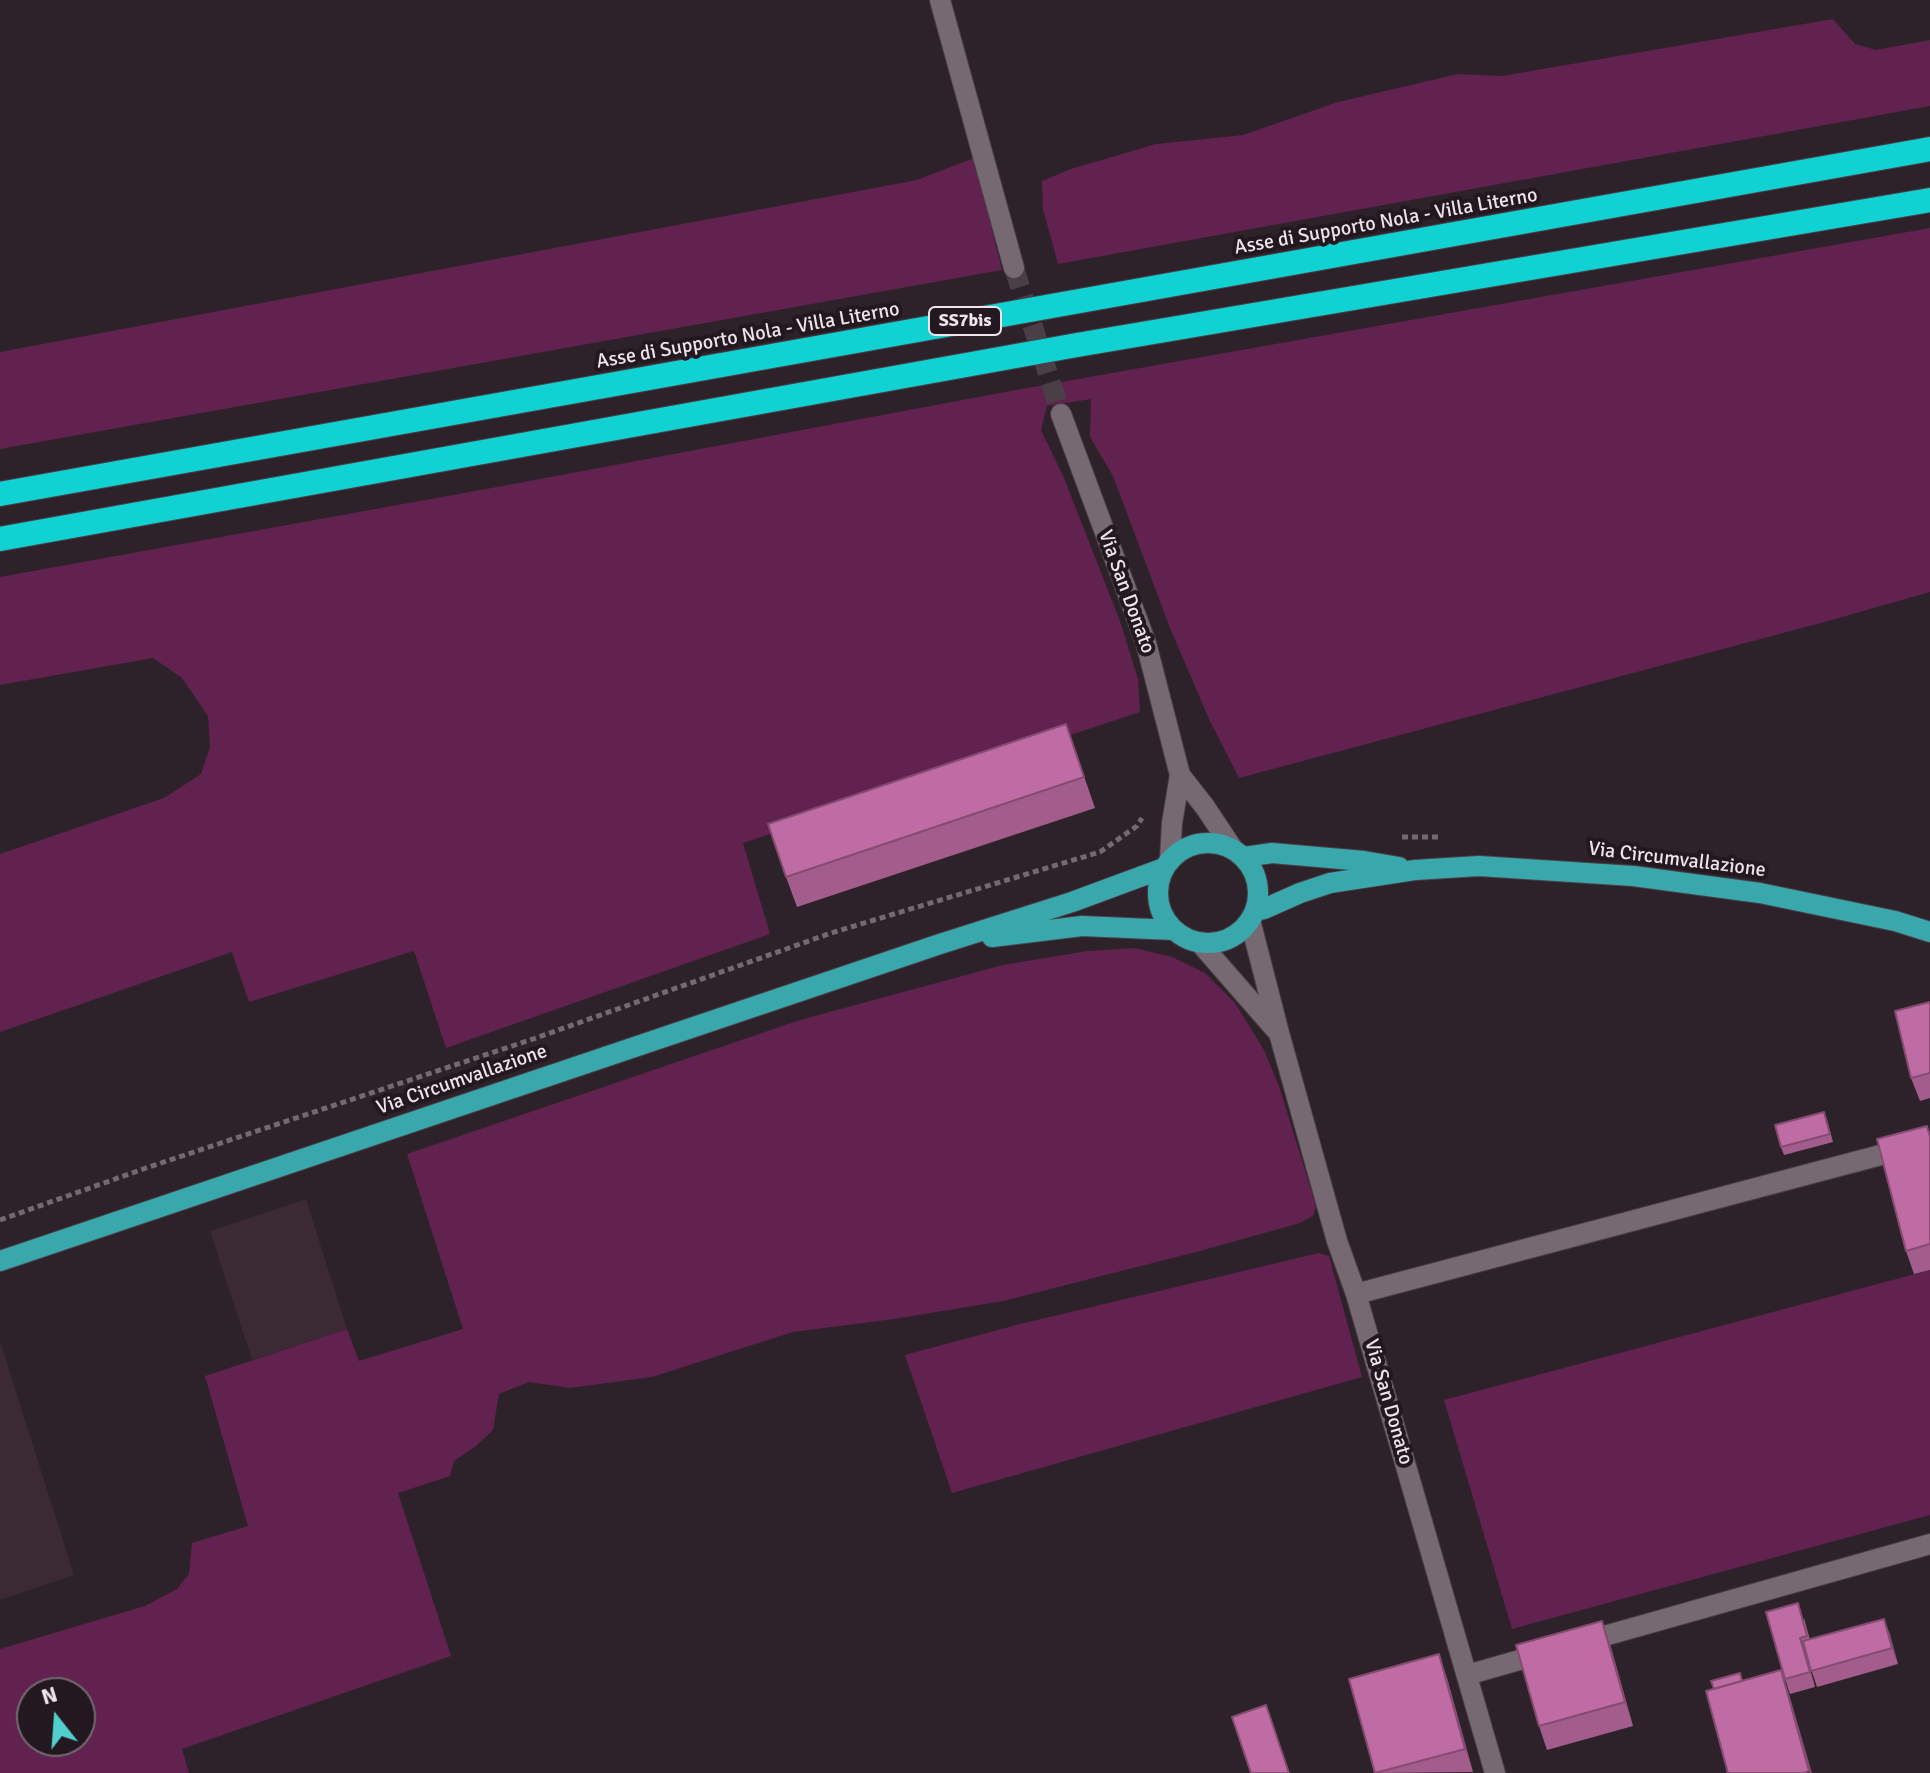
<!DOCTYPE html>
<html>
<head>
<meta charset="utf-8">
<style>
  body { margin:0 }
  #map { position:relative; width:1930px; height:1773px; overflow:hidden; background:#2d2229; font-family:Signika,sans-serif }
  canvas { display:block }
  .north { position:absolute; left:16px; top:1677px; width:80px; height:80px; box-sizing:border-box; background:#23181f; border:2px solid #736a70; border-radius:50%; rotate:343deg; font-size:22px; font-weight:700; line-height:32px; text-align:center; color:#ece4e9 }
  .north::after { content:''; display:block; margin:auto; width:28px; height:36px; background:#52cdcd; clip-path:polygon(50% 0,100% 100%,50% 72%,0 100%) }
</style>
</head>
<body>
<div id="map">
<canvas width="1930" height="1773"></canvas>
<div class="north">N</div>
</div>
<script>
const c = document.querySelector('canvas').getContext('2d');
c.lineJoin = 'round';
function fill(path, color) { c.fillStyle = color; c.fill(path, 'evenodd'); }
const poly = rows => new Path2D(rows.map(r => 'M' + r).join(''));
function stroke(path, color, width, dash) { c.strokeStyle = color; c.lineWidth = width; c.lineCap = dash ? 'butt' : 'round'; c.setLineDash(dash || []); c.stroke(path); }
function drawText(font, color, halo, rows, align = 'center') {
  c.font = font + ' Signika,sans-serif'; c.lineWidth = 8; c.setLineDash([]); c.textBaseline = 'middle'; c.strokeStyle = halo; c.fillStyle = color; for (const [text, x, y, turn = 0] of rows) {
    c.save(); c.translate(x, y); c.rotate((+turn || 0) * Math.PI / 180); c.textAlign = isNaN(turn) ? turn : align; if (halo) c.strokeText(text, 0, 0); c.fillText(text, 0, 0); c.restore();
  }
}
const built = poly([
  [306,1199,347,1329,252,1360,210,1231],
  [0,1341,74,1575,0,1600]
]);
const green = poly([
  [1833,19,1855,44,1876,50,1930,40,1930,106,1058,264,1043,209,1042,181,1071,169,1156,144,1243,135,1338,102,1458,74,1502,76],
  [974,158,1002,270,0,449,0,352,917,180],
  [1930,228,1930,592,1828,621,1239,778,1209,719,1170,628,1113,476,1090,437,1091,399,1047,406,1041,430,1064,478,1120,621,1138,679,1140,712,743,843,770,934,446,1048,414,951,249,1002,232,952,0,1032,0,854,164,798,201,774,210,747,208,716,182,678,153,658,0,685,0,577,497,487,1016,390],
  [1134,948,1172,957,1205,973,1235,1003,1264,1050,1279,1086,1316,1206,1313,1216,1300,1223,1200,1251,1003,1301,894,1319,793,1332,652,1377,570,1388,529,1382,499,1394,493,1430,476,1446,454,1461,450,1476,398,1493,451,1656,182,1749,189,1773,0,1773,0,1649,145,1606,177,1589,189,1574,192,1543,248,1526,205,1376,347,1329,359,1361,463,1329,407,1154,800,1020,1003,965,1088,951],
  [32,1693,80,1693,80,1741,32,1741],
  [1319,1253,1329,1256,1362,1377,952,1493,905,1355,1020,1324],
  [1930,1270,1930,1515,1512,1629,1444,1400]
]);
const minorTunnel = poly([
  [1014,268,1061,414]
]);
const path = poly([
  [1402,837,1440,837],
  [0,1220,146,1168,536,1038,831,933,1100,852,1137,826,1142,818]
]);
const minor = poly([
  [940,0,1014,268],
  [1061,414,1146,643,1180,775,1205,807,1233,849],
  [1170,859,1172,823,1180,775],
  [1250,920,1279,1033,1337,1241,1356,1294,1495,1773],
  [1200,943,1276,1030],
  [1356,1294,1930,1142],
  [1583,1642,1930,1544],
  [1467,1675,1544,1653]
]);
const major = poly([
  '1158 893a50 50 0 1 1 100 0a50 50 0 1 1-100 0Z',
  [1244,857,1272,853,1364,861,1399,867],
  [1255,911,1264,909,1300,893,1330,883,1415,870,1479,866,1633,876,1760,893,1895,921,1930,932],
  [992,937,1082,926,1174,930],
  [0,1261,940,944,1072,902,1164,868]
]);
const highway = poly([
  [0,494,1930,149],
  [0,539,1077,345,1930,200]
]);
const wall = poly([
  [1066,724,1095,808,797,907,786,877],
  [1930,1002,1930,1098,1920,1101,1911,1078],
  [1827,1120,1833,1142,1784,1155,1781,1147],
  [1930,1134,1930,1270,1914,1274,1906,1251],
  [1804,1618,1810,1640,1884,1619,1898,1664,1817,1687,1806,1654,1815,1687,1790,1694,1785,1679],
  [1610,1644,1633,1726,1547,1750,1539,1726],
  [1447,1678,1473,1772,1375,1773]
]);
const shadedWall = poly([
  [1884,1619,1890,1634,1898,1664,1892,1648],
  [1602,1621,1610,1644,1633,1726,1625,1702],
  [1800,1638,1806,1654,1815,1687,1810,1672],
  [1439,1654,1447,1678,1473,1772,1465,1749],
  [1781,1670,1789,1694,1812,1773,1810,1773]
]);
const building = poly([
  [1066,724,1084,777,786,877,768,824,1066,724],
  [1930,1002,1930,1073,1911,1078,1895,1011,1930,1002],
  [1824,1112,1830,1134,1781,1147,1775,1125,1824,1112],
  [1927,1126,1930,1137,1930,1244,1906,1251,1877,1139,1927,1126],
  [1798,1603,1807,1636,1800,1638,1810,1672,1785,1679,1766,1612,1798,1603],
  [1884,1619,1892,1648,1811,1671,1803,1641,1884,1619],
  [1602,1621,1625,1702,1539,1726,1516,1645,1602,1621],
  [1439,1654,1465,1749,1375,1773,1349,1679,1439,1654],
  [1781,1670,1809,1771,1804,1773,1728,1773,1706,1691,1781,1670],
  [1740,1673,1742,1681,1714,1689,1711,1681,1740,1673],
  [1266,1705,1289,1773,1251,1773,1232,1717,1266,1705]
]);
const shields = [
  [965,321,72]
];
const shieldNames = [
  ["SS7bis",965,321]
];
const streetNames = [
  ["Asse di Supporto Nola - Villa Literno",1386,222,-10],
  ["Asse di Supporto Nola - Villa Literno",748,336,-10],
  ["Via San Donato",1126,592,70],
  ["Via Circumvallazione",1677,860,7],
  ["Via Circumvallazione",462,1080,-19],
  ["Via San Donato",1388,1402,74]
];
fill(built, '#3b2934');
fill(green, '#61224f');
stroke(minorTunnel, '#4a3f46', 20, [20, 10]);
stroke(minor, '#493f46', 22);
stroke(major, '#493f46', 22);
stroke(highway, '#493f46', 26);
stroke(path, '#73696f', 5, [6, 4]);
stroke(minor, '#776971', 20);
stroke(major, '#39a8ac', 20);
stroke(highway, '#10d2d3', 24);
fill(wall, '#a35d8c');
fill(shadedWall, '#854c72');
fill(building, '#be6ca3');
stroke(building, '#854c72', 2);
for (const [x, y, w] of shields) { const box = new Path2D(); box.roundRect(x - w / 2, y - 14, w, 28, 6); c.fillStyle = '#23181f'; c.fill(box); stroke(box, '#ece4e9', 2); }
drawText('bold 18px', '#ece4e9', null, shieldNames);
drawText('20px', '#ece4e9', '#23181f', streetNames);
</script>
</body>
</html>
